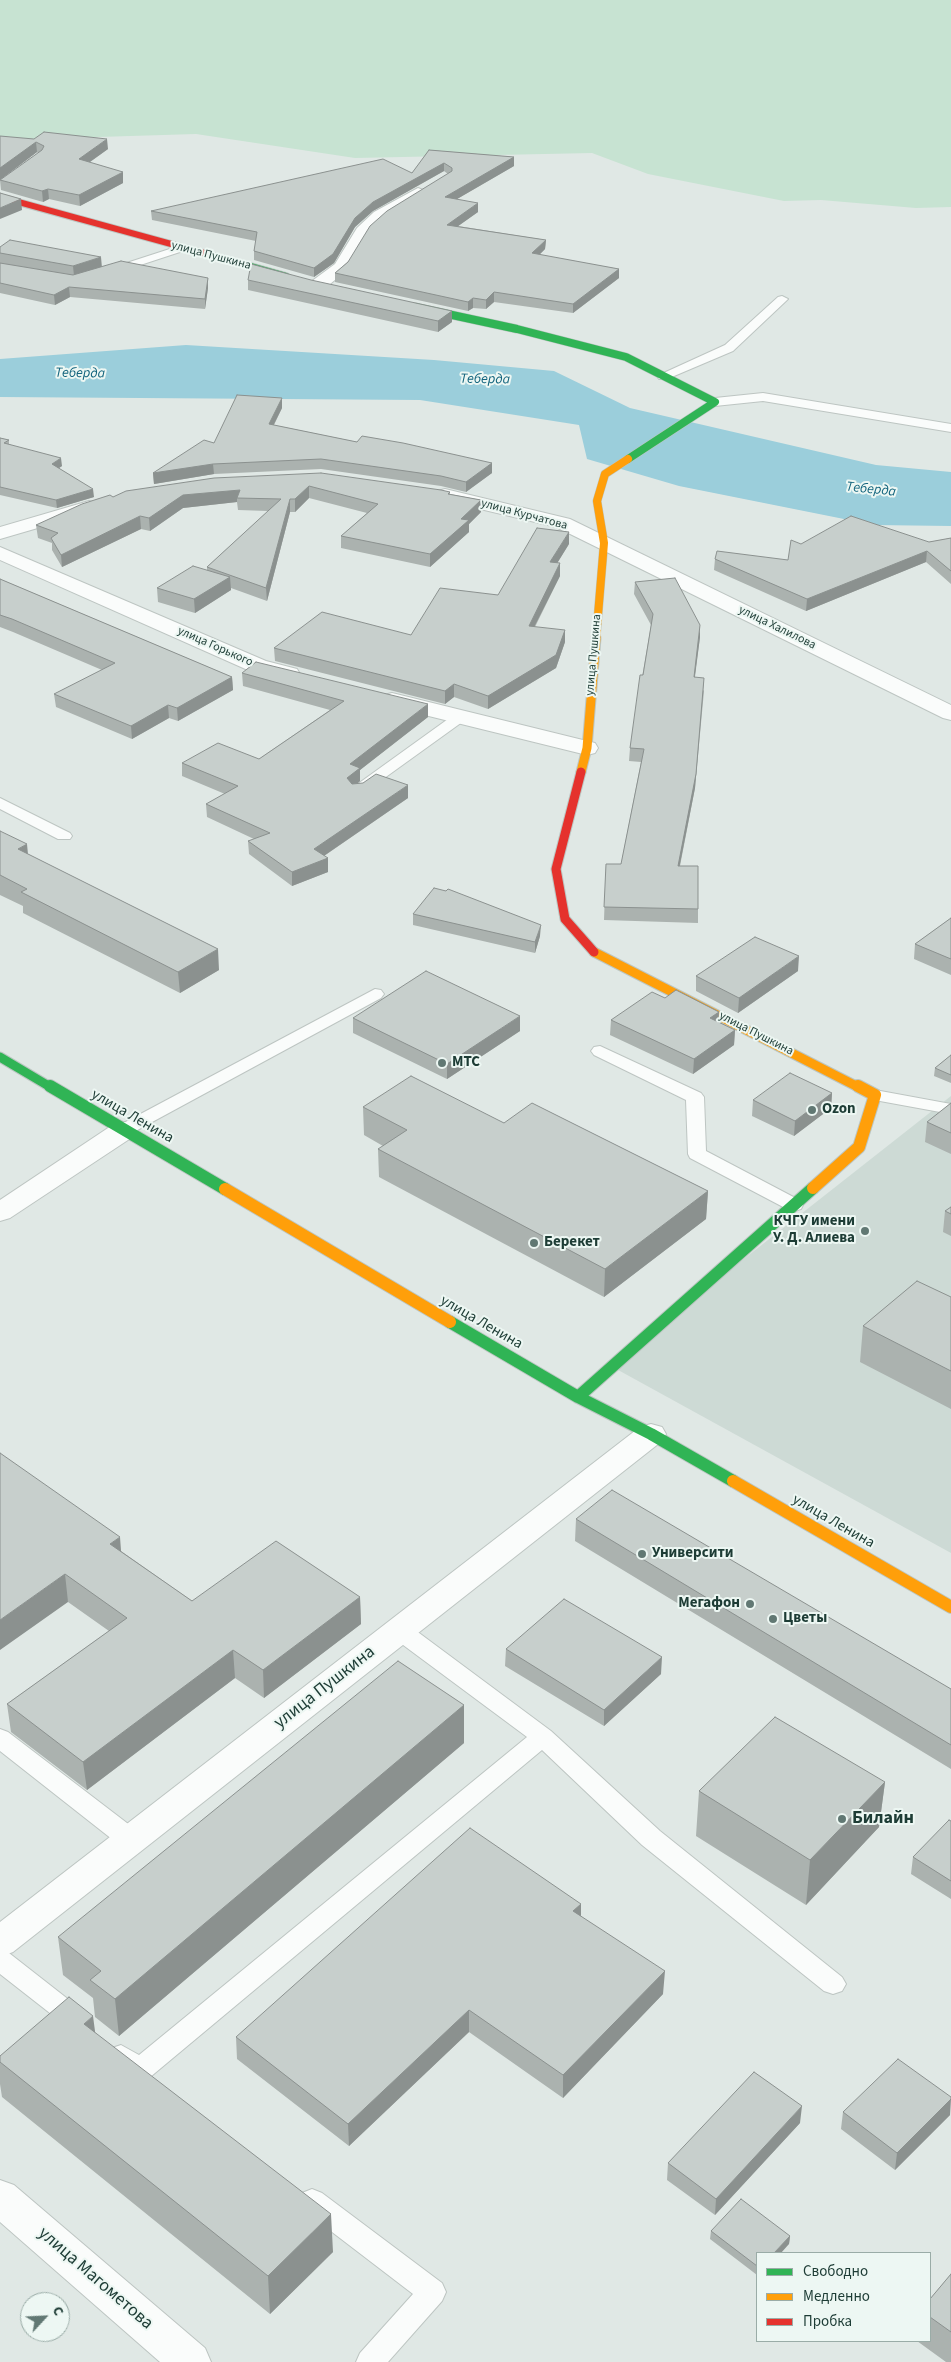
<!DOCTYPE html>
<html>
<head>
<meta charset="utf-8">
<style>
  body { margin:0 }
  #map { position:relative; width:951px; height:2362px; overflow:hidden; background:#e0e8e5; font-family:"Source Sans 3",sans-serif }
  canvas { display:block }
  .legend { position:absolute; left:756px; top:2252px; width:175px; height:90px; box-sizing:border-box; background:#edf7f3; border:1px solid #9aaca7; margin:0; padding:6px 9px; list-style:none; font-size:15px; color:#1d3c35 }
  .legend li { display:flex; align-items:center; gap:10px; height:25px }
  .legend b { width:25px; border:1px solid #9aaca7 }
  .north { position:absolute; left:20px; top:2292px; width:50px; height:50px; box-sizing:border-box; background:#edf7f3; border:1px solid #9aaca7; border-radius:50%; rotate:65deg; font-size:14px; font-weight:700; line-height:20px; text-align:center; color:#1d3c35 }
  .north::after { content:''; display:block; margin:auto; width:18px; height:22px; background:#617873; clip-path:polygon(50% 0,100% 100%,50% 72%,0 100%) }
</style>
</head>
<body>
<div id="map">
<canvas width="951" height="2362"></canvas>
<ul class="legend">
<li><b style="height:6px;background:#30b455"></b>Свободно</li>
<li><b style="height:6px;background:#ff9f0a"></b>Медленно</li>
<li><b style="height:6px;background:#e5322d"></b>Пробка</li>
</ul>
<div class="north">С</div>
</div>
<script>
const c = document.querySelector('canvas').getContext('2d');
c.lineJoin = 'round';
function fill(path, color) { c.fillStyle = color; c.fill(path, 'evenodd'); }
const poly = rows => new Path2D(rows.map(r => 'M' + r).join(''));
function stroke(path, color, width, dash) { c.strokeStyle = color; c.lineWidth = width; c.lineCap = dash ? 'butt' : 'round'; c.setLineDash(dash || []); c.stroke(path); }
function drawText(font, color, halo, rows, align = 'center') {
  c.font = font + ' "Source Sans 3",sans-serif'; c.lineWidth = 4; c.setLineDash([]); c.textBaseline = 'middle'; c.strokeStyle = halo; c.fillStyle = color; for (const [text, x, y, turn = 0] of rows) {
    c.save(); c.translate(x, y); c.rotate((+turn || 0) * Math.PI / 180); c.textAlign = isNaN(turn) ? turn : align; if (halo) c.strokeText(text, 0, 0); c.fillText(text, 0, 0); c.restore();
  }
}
const built = poly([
  [951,1096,951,1553,609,1365]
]);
const green = poly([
  [0,0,951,0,951,207,916,208,821,200,784,201,648,174,592,153,355,158,196,134,0,140]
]);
const water = poly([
  [186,345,434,360,554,371,630,408,876,465,951,472,951,526,874,525,679,486,587,459,579,425,420,400,0,397,0,359]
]);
const lane = poly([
  [182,245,188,248,186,250,116,273,112,274,106,271,108,269,182,245],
  [782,296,788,299,786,301,733,351,667,379,659,379,657,376,725,345,778,297,782,296],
  [763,393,951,424,951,432,763,401,715,406,709,402,715,398,763,393],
  [460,713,467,717,465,720,365,792,355,792,352,789,355,786,455,714,460,713],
  [0,798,70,833,72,836,70,839,58,839,0,809,0,798],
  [375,989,381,990,384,994,381,998,130,1134,124,1135,118,1134,115,1130,118,1126,375,989],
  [600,1046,701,1093,704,1097,706,1151,801,1201,803,1205,801,1209,794,1211,787,1209,690,1158,688,1154,686,1100,594,1055,591,1051,594,1047,600,1046],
  [875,1090,951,1104,951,1114,869,1099,866,1095,869,1091,875,1090],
  [399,1622,407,1624,551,1731,660,1831,842,1977,846,1984,842,1991,833,1994,824,1991,642,1845,542,1750,149,2078,140,2081,131,2078,112,2064,108,2056,112,2048,121,2045,139,2055,527,1737,391,1636,388,1630,391,1624,399,1622],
  [0,1729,8,1732,140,1833,143,1840,140,1847,131,1849,122,1847,0,1751,0,1729],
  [0,1950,9,1953,87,2014,91,2021,87,2028,78,2032,69,2028,0,1974,0,1950],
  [312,2189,322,2193,442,2283,446,2292,442,2301,388,2362,356,2362,360,2353,413,2294,302,2209,298,2201,302,2193,312,2189]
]);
const street = poly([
  [418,188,423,190,426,193,423,196,386,218,369,234,347,270,324,289,312,289,310,285,312,281,335,264,357,228,374,212,418,188],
  [445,489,570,519,951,705,951,720,943,718,556,527,438,499,435,495,438,491,445,489],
  [89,501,96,503,99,507,96,511,0,539,0,527,89,501],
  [0,547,266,661,297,669,300,674,297,679,289,680,250,671,0,560,0,547],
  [392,693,595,743,598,748,595,753,587,755,384,705,381,700,384,695,392,693],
  [124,1122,134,1124,137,1130,134,1136,10,1218,0,1221,0,1200,114,1124,124,1122],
  [651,1424,662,1427,666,1434,662,1441,13,1952,0,1957,0,1922,640,1427,651,1424],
  [0,2180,14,2185,205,2348,211,2362,160,2362,0,2222,0,2180]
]);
const fastFar3 = poly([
  [222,258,286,276]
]);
const fastFar2 = poly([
  [415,307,517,329,626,357,715,402,628,459]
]);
const fastFar1 = poly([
  [0,1057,52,1088]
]);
const fast = poly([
  [50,1086,225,1189],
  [450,1322,578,1397,651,1434,733,1481],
  [578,1397,813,1188]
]);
const slowFar2 = poly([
  [596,639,604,543,597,501,605,474,628,459]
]);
const slowFar1 = poly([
  [581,772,587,748,596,638],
  [594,952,860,1088]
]);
const slow = poly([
  [813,1188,859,1147,875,1095,858,1086],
  [225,1189,450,1322],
  [733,1481,951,1607]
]);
const jamFar1 = poly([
  [0,197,222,258]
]);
const jam = poly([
  [581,772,556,869,565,919,594,952]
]);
const wall = poly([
  [0,136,108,149,90,162,123,183,80,206,49,199,43,202,1,190,0,180,38,153,37,152,0,180],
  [429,150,514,157,514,166,457,199,478,212,458,226,546,240,545,249,539,255,619,269,619,278,573,313,494,302,486,309,473,308,468,311,335,282,335,273,448,174,444,171,373,211,355,227,334,263,314,277,254,260,254,251,256,241,152,220,151,211,412,173],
  [0,247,102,267,208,278,208,288,205,309,70,297,55,305,0,293],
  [248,280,452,322,438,332,248,290],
  [282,398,282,408,274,425,357,442,492,463,492,473,466,492,441,486,321,469,214,474,154,484,153,473,214,443],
  [0,438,9,440,9,444,62,466,59,468,94,497,57,508,0,495],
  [214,478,450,492,450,494,481,500,481,512,469,524,469,532,430,567,341,548,341,536,367,513,309,498,295,512,290,512,267,601,231,588,231,590,195,613,158,602,157,588,207,570,207,567,268,511,238,510,237,502,183,508,150,531,141,529,62,567,52,550,52,543,38,538,36,525,113,497],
  [951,538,951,584,926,562,806,611,714,570,715,559,788,560,801,544,929,542],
  [569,544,557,563,560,563,560,576,535,627,565,642,556,668,488,709,454,697,445,704,275,661,274,648,411,635,498,595],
  [0,579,232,677,233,690,178,721,169,718,132,739,56,707,54,694,102,670,13,632,0,627],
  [635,582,700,637,695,677,704,691,695,788,680,866,698,909,698,923,604,920,606,864,621,864,641,762,629,761,630,748,651,625,634,594],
  [242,673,428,717,360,770,360,781,357,784,408,798,324,856,328,858,328,872,292,886,249,854,248,841,254,839,207,817,206,804,225,794,182,776,182,763,259,759,330,710,243,686],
  [0,831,28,854,219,970,180,993,23,913,23,906,0,895],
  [413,914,540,936,535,953,413,925],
  [951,918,951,975,914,959,915,944],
  [798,971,738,1013,696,991,696,976],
  [665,998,719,1012,718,1022,735,1030,734,1045,693,1074,610,1035,611,1020],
  [353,1018,520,1031,447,1079,353,1033],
  [951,1055,951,1083,934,1076,935,1068],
  [832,1093,831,1108,794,1136,752,1116,753,1100],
  [951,1103,951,1154,925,1142,927,1122],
  [363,1107,504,1123,708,1191,706,1219,604,1297,379,1177,378,1149,383,1146,364,1135],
  [951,1207,951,1236,943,1232,945,1211],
  [951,1297,951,1409,860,1362,863,1326],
  [0,1453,121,1551,192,1601,360,1597,361,1624,264,1698,235,1678,87,1790,11,1732,7,1704,109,1631,68,1602],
  [576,1519,951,1689,951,1769,575,1541],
  [506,1649,661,1674,604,1726,505,1666],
  [464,1705,464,1743,119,2036,95,2017,93,1998,63,1975,58,1937],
  [885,1782,879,1827,806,1905,696,1836,699,1791],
  [951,1821,951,1899,911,1874,913,1857],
  [581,1904,581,1916,663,1994,563,2098,469,2032,349,2146,237,2059,236,2037],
  [95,2033,333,2252,270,2314,2,2097,0,2084,0,2056],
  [843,2112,950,2115,895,2170,841,2129],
  [800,2123,715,2215,667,2180,668,2163],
  [711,2231,790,2236,789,2244,757,2253,757,2275,710,2239],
  [951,2274,951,2362,946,2362,917,2341,930,2341,930,2299]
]);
const shadedWall = poly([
  [107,139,108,149,80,169,79,159],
  [36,142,37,152,0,180,0,168],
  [514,157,514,166,445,206,445,197],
  [444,163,444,171,373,211,355,227,334,263,314,277,314,268,355,218,373,202],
  [123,172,123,183,80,206,79,195],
  [48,189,49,199,43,202,42,191],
  [21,199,22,210,0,219,0,208],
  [478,203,478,212,447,234,447,225],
  [546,240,545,249,532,262,532,253],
  [101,257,102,268,74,276,73,266],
  [619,269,619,278,573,313,573,304],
  [208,278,208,288,205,309,205,299],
  [69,287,70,297,55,305,54,295],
  [494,292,494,302,486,309,486,300],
  [473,298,473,308,468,311,468,302],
  [452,311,452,322,438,332,438,321],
  [282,398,282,408,269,434,269,424],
  [61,458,62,466,53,472,52,464],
  [492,463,492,473,466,492,466,482],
  [213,464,214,474,154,484,153,473],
  [309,486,309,498,295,512,295,499],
  [93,489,94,497,57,508,56,500],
  [240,490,237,498,237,502,183,508,150,531,149,518,183,495],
  [290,499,290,512,267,601,266,588],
  [481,500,481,512,469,524,469,532,430,567,430,554,461,519],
  [140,516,141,529,62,567,61,555],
  [569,532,569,544,550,575,550,562],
  [927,551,926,562,806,611,807,599],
  [560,563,560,576,528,639,529,626],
  [230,577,231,590,195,613,194,599],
  [700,625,700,637,693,690,694,677],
  [565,630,565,642,556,668,488,709,488,696],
  [232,677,233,690,178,721,177,708],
  [704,678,695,788,677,879,678,866],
  [454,684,454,697,445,704,445,691],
  [428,704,428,717,360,770,360,781,348,791,347,778,350,764],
  [168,705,169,718,132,739,131,726],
  [408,785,408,798,315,862,314,849],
  [27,844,29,865,18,849],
  [328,858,328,872,292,886,292,872],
  [541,925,540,936,535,953,535,942],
  [218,949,219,970,180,993,178,972],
  [799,956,798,971,738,1013,739,998],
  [719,1012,718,1027,710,1018],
  [520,1016,520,1031,447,1079,447,1064],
  [735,1030,734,1045,693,1074,694,1059],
  [832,1093,831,1108,794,1136,795,1121],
  [708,1191,706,1219,604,1297,605,1269],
  [120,1537,122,1564,110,1544],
  [65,1574,68,1602,0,1650,0,1620],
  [360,1597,361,1624,264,1698,263,1670],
  [233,1650,235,1678,87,1790,83,1762],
  [662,1657,661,1674,604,1726,604,1710],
  [464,1705,464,1743,119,2036,115,1999],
  [885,1782,879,1827,806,1905,810,1860],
  [581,1904,581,1926,573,1911],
  [665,1971,663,1994,563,2098,563,2075],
  [469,2010,469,2032,349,2146,348,2124],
  [93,2016,98,2054,84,2024],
  [951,2099,950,2115,895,2170,897,2153],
  [802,2106,800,2123,715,2215,716,2199],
  [331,2214,333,2252,270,2314,268,2276],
  [790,2236,789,2244,781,2253,774,2253]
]);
const building = poly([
  [44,132,107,139,79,159,123,172,79,195,48,189,42,191,0,180,42,150,44,146,36,142,0,168,0,136,34,139,44,132],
  [429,150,514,157,445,197,478,203,447,225,546,240,532,253,619,269,573,304,494,292,486,300,473,298,468,302,335,273,348,262,370,226,387,211,452,171,452,168,444,163,373,202,355,218,333,254,314,268,254,251,257,232,151,211,383,159,412,173,429,150],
  [0,193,21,199,0,208,0,193],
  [10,240,101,257,73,266,0,253,0,247,10,240],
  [121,261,208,278,205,299,69,287,54,295,0,283,0,263,73,275,121,261],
  [251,264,311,280,452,311,438,321,248,280,251,264],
  [237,395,282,398,269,424,357,442,362,436,403,443,492,463,466,482,441,476,321,459,213,464,153,473,204,440,214,443,237,395],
  [0,438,9,440,4,443,61,458,52,464,93,489,56,500,0,487,0,438],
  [321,473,441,490,450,492,448,494,481,500,461,519,469,520,430,554,341,536,378,504,309,486,295,499,290,499,266,588,207,567,281,499,237,498,240,490,183,495,149,518,140,516,61,555,51,538,58,533,36,525,82,504,110,495,113,497,126,491,214,478,321,473],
  [851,516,929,542,951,538,951,571,927,551,807,599,715,559,717,551,788,560,791,540,801,544,851,516],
  [537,528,569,532,550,562,560,563,529,626,565,630,556,655,488,696,454,684,445,691,274,648,322,612,411,635,440,588,498,595,537,528],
  [193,566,230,577,194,599,157,588,193,566],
  [675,578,700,625,694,677,704,678,696,774,678,866,698,866,698,909,604,907,606,864,621,864,644,749,630,748,640,675,643,675,653,614,635,582,675,578],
  [0,579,232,677,177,708,168,705,131,726,54,694,115,663,12,619,0,615,0,579],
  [256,662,428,704,350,764,360,768,347,778,352,784,363,783,376,774,408,785,314,849,328,858,292,872,248,841,270,833,206,804,238,786,182,763,218,743,259,759,344,701,242,673,256,662],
  [0,831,27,844,18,849,218,949,178,972,21,892,27,889,0,875,0,831],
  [434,888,446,891,448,889,541,925,535,942,413,914,434,888],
  [951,918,951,959,915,944,951,918],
  [755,937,799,956,739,998,696,976,755,937],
  [426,971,520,1016,447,1064,353,1018,426,971],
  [676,990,719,1012,710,1018,735,1030,694,1059,611,1020,652,992,665,998,676,990],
  [951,1055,951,1075,935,1068,951,1055],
  [790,1073,832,1093,795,1121,753,1100,790,1073],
  [411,1076,504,1123,532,1103,708,1191,605,1269,378,1149,407,1130,363,1107,411,1076],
  [951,1103,951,1133,927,1122,951,1103],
  [951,1207,951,1214,945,1211,951,1207],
  [917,1281,951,1297,951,1371,863,1326,917,1281],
  [0,1453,120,1537,110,1544,192,1601,276,1541,360,1597,263,1670,233,1650,83,1762,7,1704,127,1618,65,1574,0,1620,0,1453],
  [612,1490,951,1689,951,1745,576,1519,612,1490],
  [564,1599,662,1657,604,1710,506,1649,564,1599],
  [398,1661,464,1705,115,1999,90,1980,101,1971,58,1937,398,1661],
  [775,1717,885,1782,810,1860,699,1791,775,1717],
  [949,1820,951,1821,951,1881,913,1857,949,1820],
  [470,1828,581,1904,573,1911,665,1971,563,2075,469,2010,348,2124,236,2037,470,1828],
  [69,1997,93,2016,84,2024,331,2214,268,2276,0,2062,0,2056,69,1997],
  [898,2059,951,2097,951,2099,897,2153,843,2112,898,2059],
  [754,2072,802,2106,716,2199,668,2163,754,2072],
  [741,2199,790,2236,774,2253,757,2253,757,2266,711,2231,741,2199],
  [951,2274,951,2332,930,2317,930,2299,951,2274]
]);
const markers = [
  [442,1063,5,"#617873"],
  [812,1110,5,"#617873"],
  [865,1231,5,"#617873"],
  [534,1243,5,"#617873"],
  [642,1554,5,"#617873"],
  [750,1604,5,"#617873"],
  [773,1619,5,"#617873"],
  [842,1819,5,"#617873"]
];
const farStreetnames = [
  ["улица Пушкина",211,256,15],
  ["улица Курчатова",524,515,15],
  ["улица Халилова",777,628,26],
  ["улица Горького",215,647,24],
  ["улица Пушкина",594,655,-85],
  ["улица Пушкина",756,1034,27]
];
const farWaternames = [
  ["Теберда",80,374,1],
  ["Теберда",485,380,1],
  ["Теберда",871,490,6]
];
const poiNames = [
  ["МТС",452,1063],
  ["Ozon",822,1110],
  ["КЧГУ имени",855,1222,"right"],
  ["У. Д. Алиева",855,1239,"right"],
  ["Берекет",544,1243],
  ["Университи",652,1554],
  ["Мегафон",740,1604,"right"],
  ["Цветы",783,1619]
];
const streetNames = [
  ["улица Ленина",132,1117,30],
  ["улица Ленина",481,1323,30],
  ["улица Ленина",833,1522,30]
];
const nearStreetnames = [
  ["улица Пушкина",325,1688,-38],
  ["улица Магометова",95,2279,41]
];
const nearPoinames = [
  ["Билайн",852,1819]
];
fill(built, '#cddad5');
fill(green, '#c7e3d2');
fill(water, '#9bcedb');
stroke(lane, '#bdc5c2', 2);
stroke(street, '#bdc5c2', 2);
stroke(fastFar3, '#bcc6c2', 8);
stroke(fastFar2, '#bcc6c2', 9);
stroke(fastFar1, '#bcc6c2', 11);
stroke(fast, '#bcc6c2', 14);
stroke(slowFar2, '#bcc6c2', 9);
stroke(slowFar1, '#bcc6c2', 11);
stroke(slow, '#bcc6c2', 14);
stroke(jamFar1, '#bcc6c2', 8);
stroke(jam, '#bcc6c2', 11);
fill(lane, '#fafcfb');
fill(street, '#fafcfb');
stroke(fastFar3, '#30b455', 6);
stroke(fastFar2, '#30b455', 8);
stroke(fastFar1, '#30b455', 9);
stroke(fast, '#30b455', 12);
stroke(slowFar2, '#ff9f0a', 8);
stroke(slowFar1, '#ff9f0a', 9);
stroke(slow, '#ff9f0a', 12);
stroke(jamFar1, '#e5322d', 6);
stroke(jam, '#e5322d', 9);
fill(wall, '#abb2af');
fill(shadedWall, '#8b918f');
fill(building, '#c7cfcc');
stroke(building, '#8b918f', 1);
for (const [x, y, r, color] of markers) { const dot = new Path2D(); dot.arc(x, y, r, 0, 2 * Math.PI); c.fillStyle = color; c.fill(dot); stroke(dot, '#edf7f3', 2); }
drawText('12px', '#1d3c35', '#edf7f3', farStreetnames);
drawText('italic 14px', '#12647d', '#edf7f3', farWaternames);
drawText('bold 15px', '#1d3c35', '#edf7f3', poiNames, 'left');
drawText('15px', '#1d3c35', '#edf7f3', streetNames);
drawText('18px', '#1d3c35', '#edf7f3', nearStreetnames);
drawText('bold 18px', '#1d3c35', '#edf7f3', nearPoinames, 'left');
</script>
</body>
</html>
